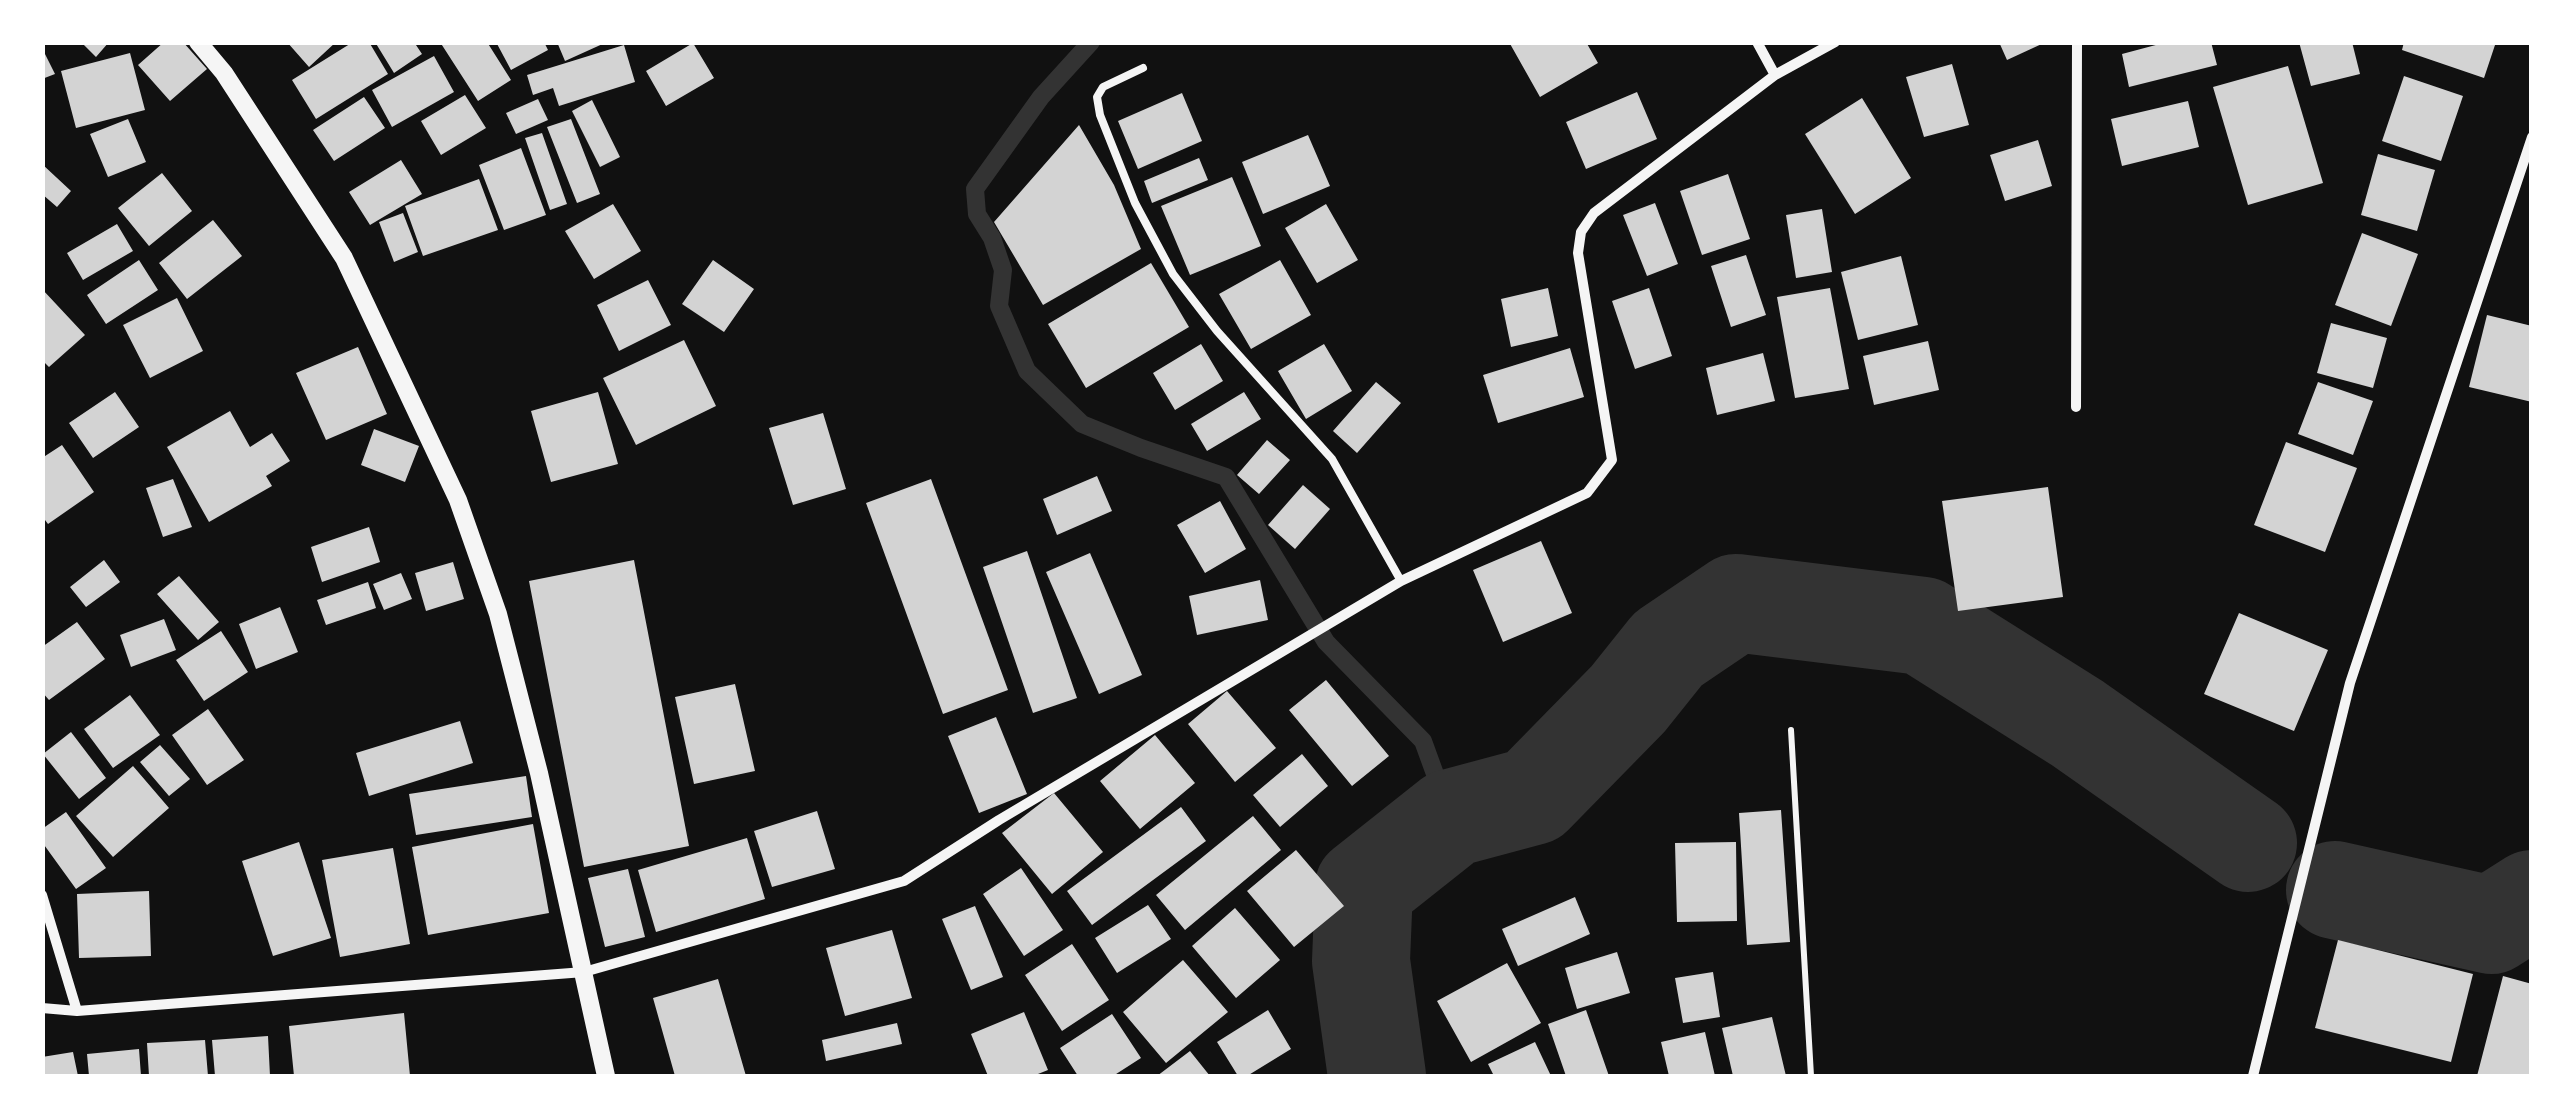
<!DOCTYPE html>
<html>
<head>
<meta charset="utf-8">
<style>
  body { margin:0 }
  #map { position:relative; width:2574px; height:1119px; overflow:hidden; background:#111; font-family:"PT Sans",sans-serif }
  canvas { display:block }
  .frame { position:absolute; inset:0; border:45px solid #fff; pointer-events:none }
</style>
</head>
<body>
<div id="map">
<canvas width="2574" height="1119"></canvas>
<div class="frame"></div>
</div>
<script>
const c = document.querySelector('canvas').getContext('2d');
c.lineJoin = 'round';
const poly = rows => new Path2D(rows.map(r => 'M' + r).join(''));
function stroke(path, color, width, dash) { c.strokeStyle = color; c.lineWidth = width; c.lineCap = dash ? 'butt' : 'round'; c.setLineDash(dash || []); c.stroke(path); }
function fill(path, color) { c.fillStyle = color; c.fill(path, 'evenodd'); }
const stream = poly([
  [1091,42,1041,97,975,189,977,214,992,238,1003,270,999,306,1027,371,1082,424,1141,448,1226,477,1326,642,1423,741,1451,818]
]);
const river = poly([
  [2335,890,2491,925,2532,899],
  [1377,1076,1361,961,1364,887,1451,818,1533,796,1628,699,1668,649,1736,603,1923,626,2077,723,2248,843]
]);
const building = poly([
  [81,42,109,42,96,57],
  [164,42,183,42,207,69,170,101,138,65],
  [287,42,336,42,309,67],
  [353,42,369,42,388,74,316,119,292,80],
  [375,42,414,42,422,54,394,73],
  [440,42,487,42,511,80,478,101],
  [496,42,544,42,548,50,511,70],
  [557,42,607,42,565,61],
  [1509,42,1586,42,1598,63,1540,97],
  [1999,42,2046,42,2007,60],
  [2167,42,2211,42,2217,65,2129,87,2122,54],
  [2299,42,2352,42,2360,74,2311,86],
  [2404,42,2496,42,2484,78,2402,50],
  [693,43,714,78,666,106,646,71],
  [624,45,635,82,559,106,553,88,533,95,527,75],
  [42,48,55,74,42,79],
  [130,53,145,110,76,128,61,71],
  [434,56,454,92,392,127,372,90],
  [1952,64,1969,125,1924,137,1906,77],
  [2288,66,2323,183,2248,205,2213,87],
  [2404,76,2463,96,2441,161,2382,141],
  [1637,92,1657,139,1586,169,1566,122],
  [1182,93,1202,141,1138,169,1118,121],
  [465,95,486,128,441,155,421,121],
  [364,97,385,128,334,161,313,130],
  [1862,98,1911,178,1855,214,1805,134],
  [538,99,548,120,516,134,506,113],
  [592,100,620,157,600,167,572,111],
  [2188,101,2199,147,2122,166,2111,119],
  [128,119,146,162,108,177,90,134],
  [571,119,600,194,577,203,547,127],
  [1079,125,1114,185,1141,249,1043,305,994,222],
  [542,133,567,204,550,210,525,138],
  [1308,135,1330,186,1263,214,1242,162],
  [2038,140,2052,186,2005,201,1990,155],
  [521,148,546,215,504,230,479,165],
  [2378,154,2435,170,2417,231,2361,215],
  [1199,158,1208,180,1152,203,1144,181],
  [401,160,422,194,370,225,349,192],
  [42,164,71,191,57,207,42,194],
  [162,173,192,211,149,246,118,208],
  [1728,174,1750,239,1702,255,1680,191],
  [1232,177,1261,246,1190,275,1161,206],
  [479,179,498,230,423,256,405,206],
  [1655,203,1678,264,1647,276,1623,215],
  [613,204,641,251,594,279,565,231],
  [1326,204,1358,260,1317,283,1285,228],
  [1822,209,1832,272,1796,278,1786,215],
  [403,213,418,252,394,262,379,222],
  [213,220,242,256,187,299,159,263],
  [117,224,133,251,83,280,67,253],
  [2362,233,2418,254,2391,326,2335,305],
  [1746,255,1766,315,1731,327,1711,266],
  [1901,256,1918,325,1858,340,1841,272],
  [139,260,158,290,106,324,87,295],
  [713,260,754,289,724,332,682,304],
  [1280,260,1311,315,1251,349,1219,294],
  [1151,263,1189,327,1086,388,1048,324],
  [648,280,671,325,619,351,597,305],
  [1548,288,1558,336,1511,347,1501,299],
  [1649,288,1672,356,1635,369,1612,301],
  [1830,288,1849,389,1795,398,1777,297],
  [42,289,85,335,49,367,42,360],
  [177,298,203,351,150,378,123,325],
  [2487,315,2532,326,2532,402,2469,387],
  [2331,323,2387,338,2373,388,2317,373],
  [684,340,716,406,636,445,603,378],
  [1928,341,1939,390,1874,405,1863,356],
  [1201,344,1223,381,1175,410,1153,373],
  [1324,344,1352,391,1306,419,1278,371],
  [358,347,387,414,326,440,296,373],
  [1570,348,1584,397,1498,423,1483,375],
  [1763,353,1775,401,1717,415,1706,368],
  [1376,382,1401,403,1357,453,1333,431],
  [2318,382,2373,401,2353,455,2298,434],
  [115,392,139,427,93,458,69,423],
  [598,392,618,464,551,482,531,411],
  [1244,392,1261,419,1207,451,1191,424],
  [230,411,250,447,272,433,290,461,266,476,272,486,209,522,167,447],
  [823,413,846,489,793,505,769,428],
  [374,429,419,446,405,482,361,465],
  [1267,440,1290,460,1259,494,1237,475],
  [2286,442,2357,468,2325,552,2254,525],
  [62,445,94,492,48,524,42,516,42,458],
  [1097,476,1112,511,1057,535,1043,499],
  [173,479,192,527,163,537,146,488],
  [931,479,1008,690,943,714,866,503],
  [1303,485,1330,509,1295,549,1268,525],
  [2048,487,2063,597,1958,611,1942,501],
  [1220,501,1246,549,1205,573,1177,525],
  [369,527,380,562,322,582,311,547],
  [1541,541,1572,613,1503,642,1473,570],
  [1027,551,1077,698,1033,713,983,567],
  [1090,553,1142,675,1099,694,1046,572],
  [104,560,120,582,86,607,70,587],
  [634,560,689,846,584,867,529,581],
  [453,562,464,599,426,611,415,573],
  [401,573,412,599,384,610,373,584],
  [179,576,219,622,198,640,157,594],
  [1260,580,1268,620,1197,635,1189,596],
  [368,582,376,608,326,625,317,600],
  [280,607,298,652,256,669,239,624],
  [2239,613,2328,650,2294,731,2204,694],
  [164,619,176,650,131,667,120,635],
  [77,622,105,659,49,700,42,692,42,647],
  [221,631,248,672,204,701,176,660],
  [1326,680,1389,756,1352,786,1289,710],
  [735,684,755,771,694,784,675,697],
  [1227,691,1276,748,1235,782,1188,724],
  [130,695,160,735,113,768,84,729],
  [208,709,244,760,207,785,172,735],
  [996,717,1027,794,979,813,948,736],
  [460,721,473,763,369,796,356,753],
  [71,732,106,778,79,799,43,754],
  [1155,735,1195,783,1140,829,1100,781],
  [160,745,190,779,169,796,140,762],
  [1302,754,1328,786,1280,827,1253,795],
  [133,766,169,808,113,857,76,816],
  [526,776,532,817,416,835,409,794],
  [1054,793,1103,852,1052,894,1002,833],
  [1181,807,1206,841,1092,925,1067,891],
  [1781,810,1790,942,1747,945,1739,813],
  [817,811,835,869,772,887,754,831],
  [66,812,106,868,76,889,42,842,42,829],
  [1253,816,1281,850,1185,930,1156,895],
  [533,824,549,913,428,935,412,847],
  [747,838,765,899,656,932,638,870],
  [299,842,331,938,273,956,242,861],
  [1736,842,1737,921,1677,922,1675,843],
  [393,848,410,944,340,957,322,860],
  [1296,850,1344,906,1294,947,1247,891],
  [1021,868,1063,930,1024,956,983,894],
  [628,869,645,937,605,947,588,878],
  [149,891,151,956,79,958,77,894],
  [1575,897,1590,934,1518,966,1502,929],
  [1148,905,1171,939,1117,973,1095,938],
  [975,906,1003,977,971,990,942,919],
  [1235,908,1280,960,1236,998,1192,946],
  [892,930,912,998,845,1016,826,948],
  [2338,940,2473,974,2451,1062,2315,1028],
  [1072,944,1109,1000,1062,1031,1025,975],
  [1617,952,1630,993,1577,1009,1565,968],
  [1183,960,1228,1012,1166,1063,1123,1012],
  [1507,963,1541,1023,1471,1062,1437,1001],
  [1713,972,1720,1017,1683,1023,1675,978],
  [2503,976,2532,984,2532,1076,2477,1076],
  [718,979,746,1076,675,1076,653,998],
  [1268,1010,1291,1049,1247,1076,1238,1076,1217,1042],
  [1586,1010,1609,1076,1566,1076,1548,1024],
  [1024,1012,1048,1070,1033,1076,988,1076,971,1034],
  [404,1013,410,1076,294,1076,289,1026],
  [1112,1014,1141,1058,1113,1076,1078,1076,1060,1048],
  [1772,1017,1786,1076,1733,1076,1722,1028],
  [897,1023,902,1044,826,1061,822,1040],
  [1705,1032,1715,1076,1669,1076,1661,1042],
  [268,1036,270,1076,215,1076,212,1040],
  [205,1040,208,1076,149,1076,147,1043],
  [1535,1042,1551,1076,1494,1076,1488,1064],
  [139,1049,141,1076,89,1076,87,1054],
  [1190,1051,1210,1076,1157,1076],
  [73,1052,78,1076,42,1076,42,1057]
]);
const path = poly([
  [1791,730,1811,1076]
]);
const service = poly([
  [1143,68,1103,87,1097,97,1100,115,1135,203,1173,274,1217,331,1332,459,1401,581]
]);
const minor = poly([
  [1757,42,1775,75],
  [2076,407,2077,42],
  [42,895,77,1011],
  [42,1008,77,1011,584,972,904,881,999,820,1401,581,1587,493,1612,460,1578,253,1581,232,1594,213,1775,75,1835,42],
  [2253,1076,2350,683,2532,137]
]);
const tertiary = poly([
  [198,42,224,73,344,258,458,500,498,614,539,773,606,1076]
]);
stroke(stream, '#333', 18);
stroke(river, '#333', 98);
fill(building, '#d3d3d3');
stroke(path, '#f5f5f5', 6);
stroke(service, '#f5f5f5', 8);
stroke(minor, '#f5f5f5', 10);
stroke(tertiary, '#f5f5f5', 18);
</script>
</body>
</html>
